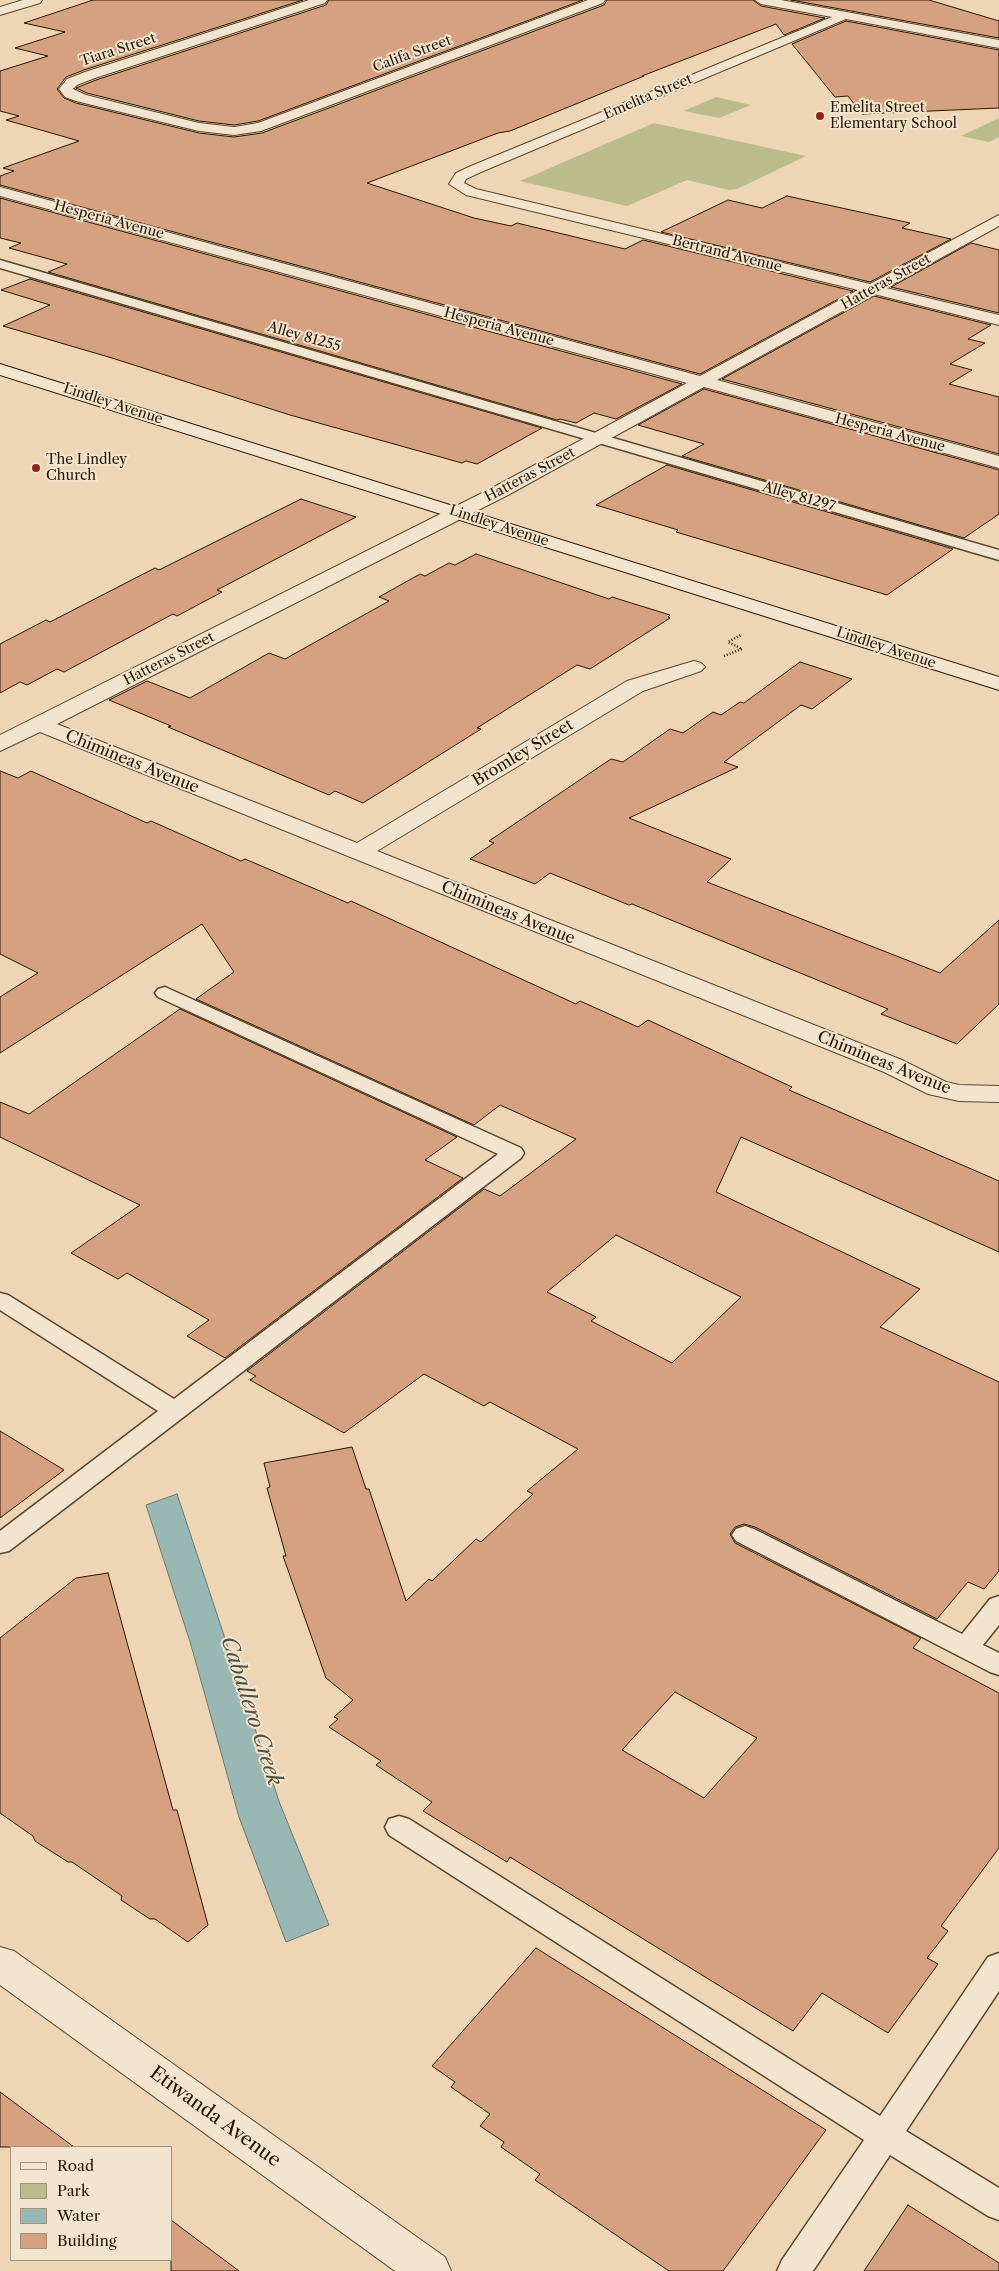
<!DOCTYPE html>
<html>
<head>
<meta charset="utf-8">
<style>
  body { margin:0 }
  #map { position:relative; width:999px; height:2271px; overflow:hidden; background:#edd5b5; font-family:"Libre Caslon Text",serif }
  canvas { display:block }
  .legend { position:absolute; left:10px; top:2146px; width:162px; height:115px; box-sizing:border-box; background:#f3e4cf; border:1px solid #a2927c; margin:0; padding:6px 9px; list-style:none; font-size:15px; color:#281800 }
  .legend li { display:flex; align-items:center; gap:10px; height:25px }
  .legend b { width:25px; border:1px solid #a2927c }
</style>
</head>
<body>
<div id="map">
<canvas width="999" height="2271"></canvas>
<ul class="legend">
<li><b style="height:6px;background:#f3e4cf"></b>Road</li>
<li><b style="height:14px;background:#bbbc8b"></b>Park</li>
<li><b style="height:14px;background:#9ab8b3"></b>Water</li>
<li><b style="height:14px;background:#d6a180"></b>Building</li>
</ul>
</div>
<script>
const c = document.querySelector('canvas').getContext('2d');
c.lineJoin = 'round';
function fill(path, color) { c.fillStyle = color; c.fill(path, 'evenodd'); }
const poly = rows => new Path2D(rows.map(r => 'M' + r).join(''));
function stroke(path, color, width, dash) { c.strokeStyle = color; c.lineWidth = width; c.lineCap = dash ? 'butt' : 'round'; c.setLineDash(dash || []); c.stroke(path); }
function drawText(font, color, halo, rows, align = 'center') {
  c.font = font + ' "Libre Caslon Text",serif'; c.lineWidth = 4; c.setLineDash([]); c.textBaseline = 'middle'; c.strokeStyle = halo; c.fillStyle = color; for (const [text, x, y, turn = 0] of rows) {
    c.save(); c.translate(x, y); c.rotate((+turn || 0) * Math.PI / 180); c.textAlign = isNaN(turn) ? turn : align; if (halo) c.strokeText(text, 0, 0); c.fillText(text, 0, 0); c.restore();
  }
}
const green = poly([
  [716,97,751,105,719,118,684,111],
  [999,118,999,137,989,142,961,136],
  [654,123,806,156,737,189,729,190,687,180,627,206,520,181]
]);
const water = poly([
  [177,1494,280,1804,329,1925,286,1942,239,1817,191,1645,146,1505,177,1494]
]);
const building = poly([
  [93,0,303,0,84,70,66,77,57,89,64,98,76,103,199,133,234,137,262,133,604,5,607,0,753,0,761,6,825,18,784,35,776,24,642,76,644,76,510,131,498,133,367,183,474,218,511,226,517,223,625,249,643,240,853,291,700,374,0,185,0,176,14,171,3,168,79,141,6,120,19,116,0,111,0,71,48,56,15,48,65,32,24,23,93,0],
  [329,0,583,0,258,121,234,125,199,121,87,93,76,88,96,80,326,5,329,0],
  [791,0,929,0,999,21,999,38,791,0],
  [846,21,999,50,999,108,862,114,848,96,835,97,792,44,846,21],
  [787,196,910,223,902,228,951,239,870,282,661,232,728,200,762,208,787,196],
  [0,198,682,384,616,419,594,413,576,423,560,419,557,420,48,272,67,264,9,248,21,243,0,238,0,198],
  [971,243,999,250,999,313,891,287,971,243],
  [30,279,542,428,477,464,466,461,462,463,290,415,112,358,3,326,50,305,1,290,30,279],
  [874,296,991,325,968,339,985,343,950,364,972,370,949,384,999,397,999,454,722,379,874,296],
  [704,389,999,470,999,514,964,538,682,456,704,444,638,425,704,389],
  [667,465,950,548,953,549,887,595,676,532,678,530,596,505,667,465],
  [301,499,356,517,217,590,222,592,177,616,173,614,64,672,57,669,27,685,20,682,0,693,0,644,46,620,50,622,155,568,159,570,301,499],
  [476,554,609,599,612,597,670,615,668,617,670,618,590,669,577,665,477,728,481,729,363,803,335,791,329,795,168,727,171,726,109,700,147,681,190,698,269,653,285,659,389,601,379,597,420,574,425,576,449,563,455,565,476,554],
  [800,662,852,679,812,709,801,705,724,762,738,767,629,818,731,859,707,882,940,973,999,920,999,1004,957,1044,881,1014,888,1009,632,904,629,905,550,873,535,884,470,859,494,843,489,841,611,759,623,762,670,729,683,733,713,712,721,715,740,702,744,703,800,662],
  [0,771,18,778,31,771,147,823,151,821,241,861,245,859,348,903,351,901,576,1004,580,1001,638,1027,648,1020,792,1087,789,1090,999,1181,999,1252,741,1137,716,1192,920,1289,880,1327,999,1382,999,1571,984,1589,968,1582,937,1619,755,1527,744,1524,735,1527,730,1534,735,1543,921,1638,913,1648,999,1693,999,1848,941,1926,948,1931,927,1958,938,1964,888,2033,822,1993,793,2031,510,1857,507,1862,423,1811,432,1802,376,1765,381,1761,329,1727,338,1719,334,1717,353,1700,326,1678,283,1556,286,1556,267,1488,270,1487,264,1463,352,1447,366,1489,369,1489,406,1601,429,1579,432,1581,476,1539,481,1542,533,1494,527,1491,578,1449,490,1402,484,1406,424,1374,344,1433,250,1380,256,1376,247,1371,484,1189,500,1196,576,1139,500,1105,474,1125,196,999,234,972,202,924,0,1053,0,997,38,973,0,954,0,771],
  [616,1235,741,1297,672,1363,591,1321,596,1317,547,1292,616,1235],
  [675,1692,757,1738,704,1798,622,1750,675,1692],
  [180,1009,457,1137,425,1160,463,1178,225,1358,187,1336,209,1320,127,1273,118,1279,71,1253,140,1205,0,1137,0,1102,29,1114,180,1009],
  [0,1431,64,1470,0,1518,0,1431],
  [108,1573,173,1810,177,1810,208,1925,188,1942,155,1919,150,1919,121,1900,122,1896,72,1862,68,1862,35,1841,33,1836,0,1813,0,1638,76,1578,108,1573],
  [536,1948,826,2130,723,2271,669,2271,535,2180,540,2174,501,2147,504,2142,480,2126,490,2114,451,2087,455,2082,432,2066,536,1948],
  [0,2092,74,2147,0,2147,0,2092],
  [908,2205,999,2263,999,2271,864,2271,908,2205],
  [171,2220,239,2271,171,2271,171,2220]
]);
const path = poly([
  [724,656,742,649,728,642,741,635]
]);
const lane = poly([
  [0,260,999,550,999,560,0,268,0,260],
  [165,987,521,1148,524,1153,521,1158,9,1551,0,1553,0,1531,158,1411,0,1310,0,1293,8,1295,174,1399,498,1154,158,997,155,993,158,989,165,987],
  [745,1526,754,1529,962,1634,990,1599,999,1596,999,1625,983,1645,999,1653,999,1675,990,1672,736,1541,732,1535,736,1529,745,1526],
  [399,1816,409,1819,880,2116,988,1957,999,1953,999,1991,906,2131,999,2188,999,2220,988,2216,890,2155,813,2271,777,2271,782,2260,864,2140,389,1835,385,1827,389,1819,399,1816]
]);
const street = poly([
  [23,0,42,0,40,3,0,15,0,7,23,0],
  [309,0,327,0,325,3,95,78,77,85,73,89,86,95,199,123,234,127,258,123,588,0,605,0,603,3,261,131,234,135,199,131,76,101,65,97,59,89,67,79,85,72,309,0],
  [755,0,781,0,999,40,999,48,846,19,481,172,466,179,464,183,476,189,870,284,999,215,999,226,886,288,999,315,999,325,874,294,717,380,999,456,999,468,704,387,508,495,57,724,357,843,627,681,687,663,694,661,701,663,705,667,701,671,643,691,377,851,902,1060,946,1082,959,1085,999,1086,999,1102,959,1101,928,1094,884,1072,40,732,0,751,0,735,494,487,687,383,0,196,0,187,700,376,858,290,466,195,449,184,456,173,471,166,832,17,761,4,755,0],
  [0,1947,14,1951,445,2257,451,2271,395,2271,0,1985,0,1947]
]);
const secondary = poly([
  [0,364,999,677,999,690,0,375,0,364]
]);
const markers = [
  [820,116,5,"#8f2418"],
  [36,468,5,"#8f2418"]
];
const farStreetnames = [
  ["Tiara Street",118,50,-18],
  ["Califa Street",412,54,-20],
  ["Emelita Street",648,97,-23],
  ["Hesperia Avenue",109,220,15],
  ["Bertrand Avenue",727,254,14],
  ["Hatteras Street",886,282,-29],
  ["Hesperia Avenue",499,327,15],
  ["Alley 81255",304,337,16],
  ["Lindley Avenue",113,404,18],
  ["Hesperia Avenue",890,433,15],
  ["Hatteras Street",530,475,-28],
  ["Alley 81297",799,497,16],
  ["Lindley Avenue",499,526,18],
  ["Lindley Avenue",886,648,18],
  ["Hatteras Street",169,659,-27]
];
const farPoinames = [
  ["Emelita Street",830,108],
  ["Elementary School",830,124],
  ["The Lindley",46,460],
  ["Church",46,476]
];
const streetNames = [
  ["Bromley Street",523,753,-31],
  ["Chimineas Avenue",132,762,22],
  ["Chimineas Avenue",508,913,22],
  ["Chimineas Avenue",884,1063,22]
];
const nearStreetnames = [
  ["Etiwanda Avenue",215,2117,36]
];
const nearWaternames = [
  ["Caballero Creek",251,1711,72]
];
fill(green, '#bbbc8b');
fill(water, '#9ab8b3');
stroke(water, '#6c786b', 1);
fill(building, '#d6a180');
stroke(building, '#281800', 1);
stroke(lane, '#59472d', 3);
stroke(street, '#59472d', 2);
stroke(secondary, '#281800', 2);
stroke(path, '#281800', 2.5, [1, 2]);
fill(lane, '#f3e4cf');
fill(street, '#f3e4cf');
fill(secondary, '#f3e4cf');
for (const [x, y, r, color] of markers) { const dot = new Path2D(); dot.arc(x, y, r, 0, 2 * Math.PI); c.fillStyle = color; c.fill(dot); stroke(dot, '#f3e4cf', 2); }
drawText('14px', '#281800', '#f3e4cf', farStreetnames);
drawText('14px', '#281800', '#f3e4cf', farPoinames, 'left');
drawText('16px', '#281800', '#f3e4cf', streetNames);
drawText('19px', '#281800', '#f3e4cf', nearStreetnames);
drawText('italic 21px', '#50503f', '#f3e4cf', nearWaternames);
</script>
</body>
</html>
